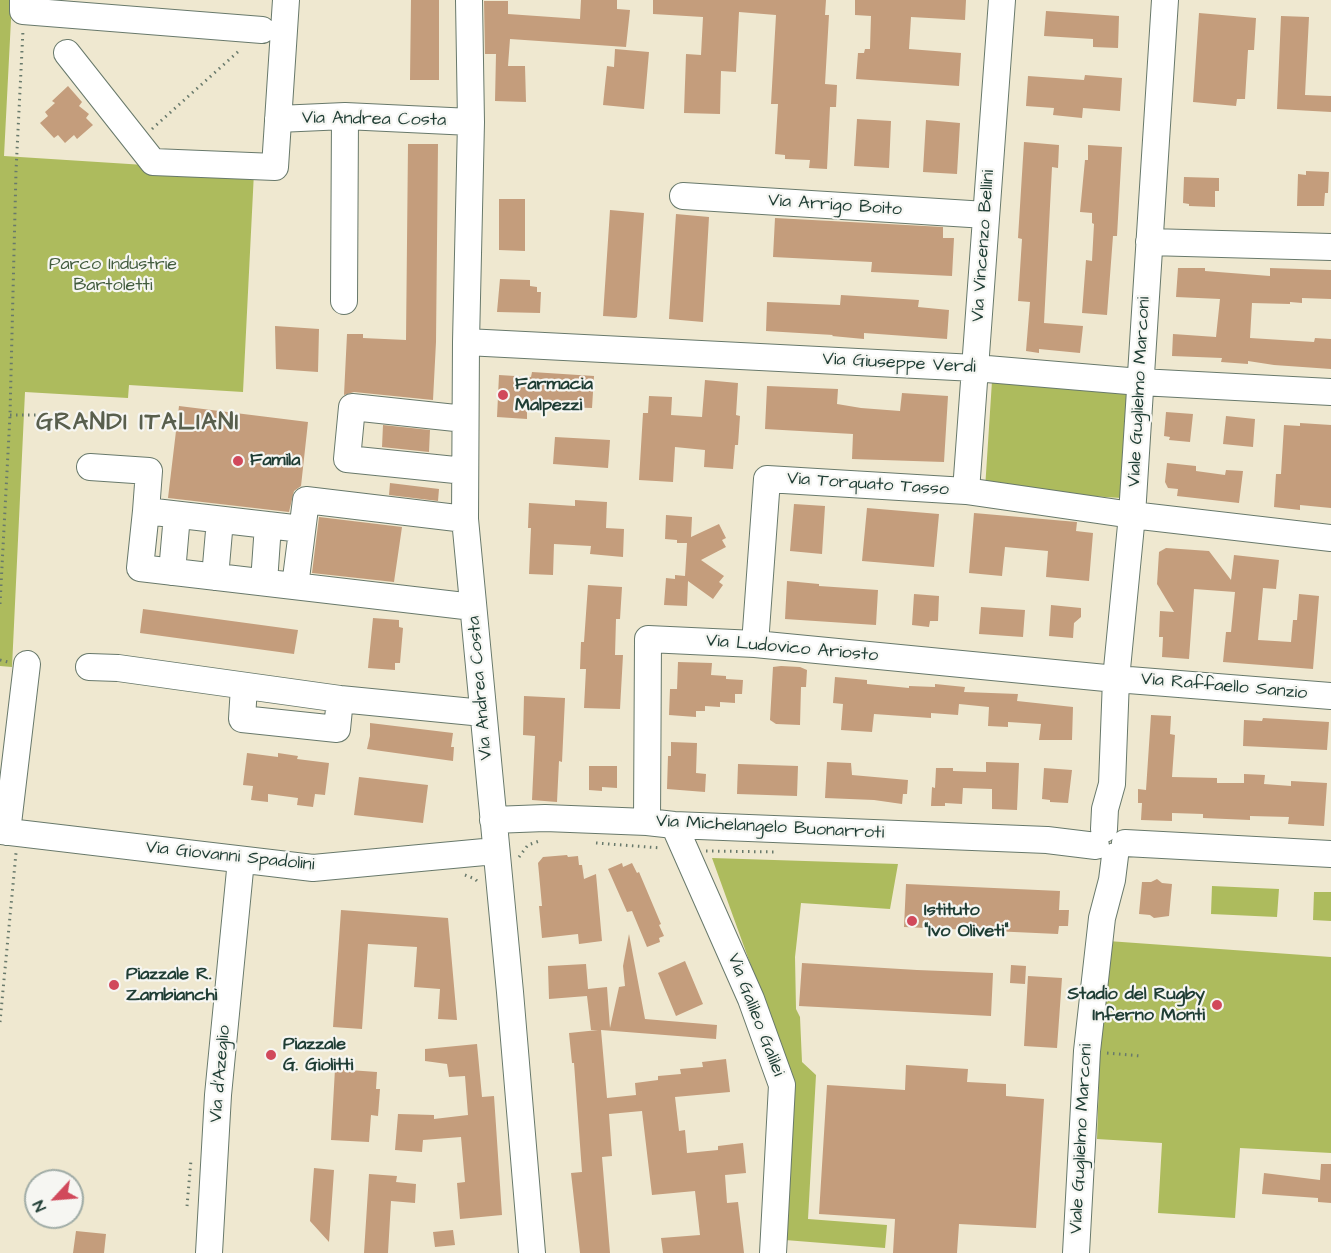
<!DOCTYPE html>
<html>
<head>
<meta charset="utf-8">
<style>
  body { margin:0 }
  #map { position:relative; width:1331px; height:1253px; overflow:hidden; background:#efe8d0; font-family:"Architects Daughter",sans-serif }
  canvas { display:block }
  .north { position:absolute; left:24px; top:1169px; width:60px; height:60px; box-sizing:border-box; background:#f6f6f2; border:2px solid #a0aca6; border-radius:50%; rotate:244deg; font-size:16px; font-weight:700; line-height:24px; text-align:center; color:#1f3d34 }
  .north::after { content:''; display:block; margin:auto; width:21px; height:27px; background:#d1495b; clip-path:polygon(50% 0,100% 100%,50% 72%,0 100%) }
</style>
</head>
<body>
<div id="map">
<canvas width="1331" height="1253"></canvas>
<div class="north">N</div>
</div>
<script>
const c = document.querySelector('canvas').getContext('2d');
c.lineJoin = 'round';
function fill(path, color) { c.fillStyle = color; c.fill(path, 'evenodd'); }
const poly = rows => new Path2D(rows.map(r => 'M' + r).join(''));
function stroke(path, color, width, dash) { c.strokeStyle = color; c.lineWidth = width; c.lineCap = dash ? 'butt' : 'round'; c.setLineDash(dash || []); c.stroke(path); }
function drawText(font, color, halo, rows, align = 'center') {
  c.font = font + ' "Architects Daughter",sans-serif'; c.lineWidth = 4.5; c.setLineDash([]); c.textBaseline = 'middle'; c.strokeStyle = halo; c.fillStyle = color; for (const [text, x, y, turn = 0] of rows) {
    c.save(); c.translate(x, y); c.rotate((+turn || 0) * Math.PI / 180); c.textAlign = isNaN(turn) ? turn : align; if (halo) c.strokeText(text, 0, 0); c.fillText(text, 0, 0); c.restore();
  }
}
const green = poly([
  [0,0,12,0,4,156,254,172,243,392,129,385,128,398,25,392,12,667,0,666],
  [992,381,1128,391,1121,498,985,489],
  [712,858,898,864,890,909,801,903,795,957,796,1009,800,1017,802,1062,816,1075,808,1219,887,1225,885,1248,785,1240,793,1082],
  [1212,886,1279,889,1277,917,1211,914],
  [1314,892,1331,892,1331,921,1313,920],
  [1108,941,1331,957,1331,1153,1240,1148,1235,1218,1158,1213,1162,1143,1097,1139,1100,1052]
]);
const building = poly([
  [411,0,439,0,439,80,410,80],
  [581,0,617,0,617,9,630,10,626,47,510,39,508,66,525,66,526,102,495,101,496,54,485,54,484,1,508,1,508,14,580,19],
  [653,0,826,0,825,15,829,15,825,84,837,85,836,107,830,107,827,169,809,168,810,160,785,159,785,155,775,154,778,104,771,104,776,15,739,12,736,72,721,71,720,114,684,113,686,54,701,55,703,17,653,14],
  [855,0,966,0,965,20,911,17,909,49,961,53,959,86,856,79,858,53,864,53,865,49,870,49,871,16,855,15],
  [1046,11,1119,16,1118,48,1093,47,1093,39,1044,36],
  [1199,13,1256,18,1254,50,1248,50,1245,99,1237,99,1236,106,1193,102],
  [1281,16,1309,17,1305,95,1331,96,1331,112,1277,109],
  [615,49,649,52,644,109,603,105,607,66,614,67],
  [1085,75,1122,78,1120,111,1083,108,1082,118,1053,115,1054,108,1026,106,1028,76,1084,80],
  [68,86,82,102,79,106,89,114,86,118,93,125,77,139,74,135,65,143,58,135,54,138,40,123,48,116,45,112,55,103,52,101],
  [857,119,891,121,889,168,854,166],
  [926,120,960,123,957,174,923,172],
  [1024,142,1059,145,1058,168,1052,167,1044,323,1083,326,1080,353,1039,349,1039,353,1026,351,1030,302,1018,301,1022,239,1018,238],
  [408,144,438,144,436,342,433,400,354,392,344,395,347,334,363,334,363,338,406,340],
  [1088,145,1122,147,1117,236,1113,236,1107,315,1082,313,1086,260,1092,261,1094,224,1092,223,1092,213,1080,212,1085,160,1088,160],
  [1306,171,1329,172,1328,193,1325,193,1324,206,1297,206,1298,174,1306,175],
  [1184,177,1219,178,1219,191,1215,191,1215,207,1189,206,1189,204,1183,203],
  [499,199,525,199,525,251,499,250],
  [610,210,644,213,637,317,635,318,603,316],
  [676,214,709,217,703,322,669,319],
  [775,218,943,227,943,238,954,238,952,276,871,272,872,262,773,257],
  [1178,268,1205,268,1205,271,1270,276,1270,268,1331,270,1331,299,1302,298,1302,303,1290,302,1290,304,1252,303,1250,338,1314,342,1315,338,1331,339,1331,369,1274,365,1248,361,1248,364,1221,362,1222,358,1172,356,1173,334,1216,337,1220,299,1176,297],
  [500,279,530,280,530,286,537,287,537,292,541,292,540,313,497,312],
  [841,295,919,300,918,307,949,310,947,339,864,333,864,339,832,336,833,335,766,331,767,302,840,305],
  [275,326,319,329,318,372,276,369],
  [532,372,594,376,592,408,527,406,527,419,497,417,499,375,531,377],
  [705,380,738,383,736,415,740,416,738,445,735,445,733,469,704,467,705,450,675,447,673,482,639,480,643,413,648,413,649,396,672,397,671,415,702,417],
  [767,386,838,389,837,404,861,408,900,411,902,393,948,396,944,462,852,459,853,434,765,429],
  [179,406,308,422,301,486,294,491,289,512,168,498],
  [1166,412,1193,414,1190,442,1169,440,1170,437,1164,436],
  [1226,416,1255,419,1253,447,1223,444],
  [1300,423,1331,425,1331,508,1300,505,1300,510,1274,507,1276,474,1281,474,1284,425,1300,426],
  [383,425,430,430,429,452,382,447],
  [555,437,610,440,608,468,553,464],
  [1167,463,1196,466,1196,471,1225,475,1226,470,1243,471,1239,503,1177,496,1178,489,1168,488,1165,482],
  [390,483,439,489,438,501,389,495],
  [575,500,607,502,606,528,624,529,623,557,590,554,591,546,554,544,553,575,529,574,531,528,528,528,529,503,575,506],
  [794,504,825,506,822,554,790,551],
  [867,508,939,514,934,567,862,561],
  [974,513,1077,522,1076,531,1093,533,1089,581,1046,577,1048,551,1005,547,1002,576,969,573],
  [666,515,692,517,691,537,719,524,726,538,722,540,726,547,701,560,724,576,719,582,723,585,713,599,688,581,687,606,664,605,666,578,675,579,675,575,685,576,687,543,677,543,677,540,665,539],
  [319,517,402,527,394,582,312,573],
  [1166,548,1209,551,1231,580,1234,555,1279,560,1276,589,1263,588,1258,640,1291,642,1293,620,1297,620,1299,594,1319,596,1313,669,1223,662,1226,632,1231,632,1235,592,1194,589,1189,659,1162,657,1163,637,1159,637,1160,611,1174,612,1157,584,1159,552],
  [787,581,819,584,819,586,878,590,876,625,785,619],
  [588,585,622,587,620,619,616,619,615,655,623,655,620,709,584,708,586,669,580,669,581,642,584,642],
  [914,594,939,596,938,621,930,621,929,627,912,625],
  [1051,605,1081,608,1081,617,1074,623,1073,638,1049,636],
  [981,607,1025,610,1023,637,979,634],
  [143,609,298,630,294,654,140,633],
  [373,618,399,620,399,627,403,628,400,663,395,663,395,670,368,668],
  [678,662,712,663,711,675,726,676,726,679,743,680,742,694,735,694,735,703,720,702,720,707,705,706,705,711,696,711,696,717,669,715,670,689,677,689],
  [781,666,800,667,807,670,806,687,801,687,800,725,776,724,770,720,773,667],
  [835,677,867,680,867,684,909,688,909,686,935,687,935,684,965,687,964,692,1018,694,1017,701,1073,707,1072,740,1039,740,1041,724,1008,722,1008,727,988,726,989,707,959,704,958,715,931,713,931,718,874,714,872,732,841,730,843,704,833,703],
  [524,696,565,698,562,762,559,761,557,802,532,800,535,736,523,735],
  [1151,715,1171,716,1170,734,1175,735,1172,777,1217,778,1217,783,1244,783,1244,774,1265,775,1264,784,1291,786,1291,781,1327,783,1324,826,1288,824,1289,817,1250,816,1250,820,1203,818,1203,814,1172,813,1172,821,1141,820,1142,803,1138,803,1138,789,1146,790],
  [1263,718,1329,722,1327,750,1243,746,1244,720,1262,721],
  [370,723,453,733,451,747,454,747,453,761,367,749,370,736],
  [671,742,697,743,696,773,706,774,705,792,667,789,668,756,671,756],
  [247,753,278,757,278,753,298,756,297,759,329,763,325,795,315,794,313,807,297,805,298,798,268,794,268,802,251,800,253,786,243,785],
  [827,762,851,763,852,775,908,780,907,794,903,794,902,804,874,800,825,798],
  [986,762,1019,763,1017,810,992,809,992,789,963,788,962,804,945,803,945,806,931,806,932,787,935,788,936,768,953,768,953,771,986,772],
  [738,764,798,766,797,796,737,794],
  [589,766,617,766,617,788,602,787,602,791,589,790],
  [1044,768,1072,770,1068,803,1050,802,1050,800,1042,799],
  [359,777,428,785,423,823,354,815],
  [567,855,568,857,578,856,579,865,582,865,584,879,596,874,602,941,579,944,578,934,542,938,539,906,542,906,538,863,543,857],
  [622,863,623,867,632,863,637,873,639,872,661,924,659,925,664,936,659,938,660,942,647,947,632,911,627,912,608,869],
  [1157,879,1162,883,1172,884,1169,916,1154,918,1150,915,1139,914,1142,882,1151,882],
  [906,884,1060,891,1059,910,1069,910,1068,926,1059,926,1058,934,904,927],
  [341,910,448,918,457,1020,438,1019,440,989,414,987,417,947,368,944,362,1029,333,1027],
  [629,934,645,1019,717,1025,716,1039,601,1030,607,1098,636,1095,635,1083,658,1080,658,1076,681,1074,680,1069,703,1067,702,1062,726,1059,730,1092,675,1097,679,1131,685,1130,687,1153,718,1150,718,1146,743,1143,746,1173,725,1175,727,1203,738,1202,744,1253,663,1253,661,1238,700,1235,695,1191,652,1195,642,1111,609,1114,612,1156,602,1157,610,1253,580,1253,571,1173,582,1172,574,1063,572,1063,569,1033,598,1030,591,1030,587,996,549,999,548,966,586,964,588,989,607,987,610,1028,619,987,625,986,623,966],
  [685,961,703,1004,676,1016,658,973],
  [802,963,917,970,993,973,991,1016,799,1006],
  [1011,965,1026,966,1025,984,1010,983],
  [1028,976,1062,978,1057,1048,1024,1046],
  [477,1044,482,1097,494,1096,502,1215,460,1219,457,1183,465,1182,461,1137,423,1140,422,1152,395,1150,398,1114,434,1115,434,1119,468,1115,465,1076,449,1077,447,1064,425,1061,425,1049],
  [906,1065,968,1069,967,1082,1006,1084,1006,1096,1044,1099,1036,1228,959,1224,957,1253,893,1253,895,1219,819,1214,827,1085,905,1090],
  [335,1069,377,1072,376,1089,380,1089,378,1116,371,1115,369,1142,331,1140],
  [1321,1164,1331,1164,1331,1203,1318,1202,1318,1198,1262,1194,1264,1173,1320,1180],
  [314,1168,334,1170,329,1242,310,1221],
  [369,1174,397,1176,396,1182,416,1184,415,1203,391,1201,388,1253,364,1253],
  [453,1230,455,1245,435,1247,433,1232],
  [76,1231,106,1234,104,1253,73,1253]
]);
const path = poly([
  [152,129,241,49],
  [10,415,45,415],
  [0,604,10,415,16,171,23,30],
  [0,660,8,662],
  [596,843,661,848],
  [706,851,778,852],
  [519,857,528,845,542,840],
  [465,875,475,879,477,881],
  [0,1022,16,853],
  [1107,1053,1141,1056],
  [187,1206,191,1160]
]);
const minor = poly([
  [23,0,23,11,262,30],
  [469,0,471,122,466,342,465,519,510,992,532,1253],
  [67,53,153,162,275,167,286,0],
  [278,119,345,116,471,122],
  [683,196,986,215],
  [1149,242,1331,247],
  [344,301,345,116],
  [466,342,975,368,1140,382,1331,392],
  [90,467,149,471,146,511],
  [465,471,347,459,352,407,465,419],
  [966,491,1002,0],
  [302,529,146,511,140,568,473,607],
  [172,572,177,515],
  [215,577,220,520],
  [264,582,268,525],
  [295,586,306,500,465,519],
  [755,644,767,479,966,491,1132,515,1331,538],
  [89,667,118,668,340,699,483,713],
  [244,686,242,719,337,729,340,699],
  [493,820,545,818,647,822,674,825,1047,840,1096,846],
  [647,822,648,639,755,644,1116,679,1331,696],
  [674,825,751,999,782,1085,773,1253],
  [1104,829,1105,809,1112,784,1116,679,1132,515,1165,0],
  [0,831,313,868,495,851],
  [7,832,27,664],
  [1125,843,1331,854],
  [209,1253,218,1095,241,860],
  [1076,1253,1087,1051,1102,918,1112,880,1115,856]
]);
const markers = [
  [503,395,6,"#d1495b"],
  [238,461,6,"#d1495b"],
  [912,921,6,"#d1495b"],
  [114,985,6,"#d1495b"],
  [1217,1005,6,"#d1495b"],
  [271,1055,6,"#d1495b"]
];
const streetNames = [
  ["Via Andrea Costa",374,120,1],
  ["Via Arrigo Boito",835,206,4],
  ["Via Vincenzo Bellini",984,246,-86],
  ["Via Giuseppe Verdi",899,364,3],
  ["Viale Guglielmo Marconi",1140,392,-87],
  ["Via Torquato Tasso",868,485,4],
  ["Via Ludovico Ariosto",792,649,5],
  ["Via Raffaello Sanzio",1224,687,5],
  ["Via Andrea Costa",481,688,-95],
  ["Via Michelangelo Buonarroti",770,828,3],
  ["Via Giovanni Spadolini",230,857,6],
  ["Via Galileo Galilei",755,1015,69],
  ["Via d'Azeglio",221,1074,-85],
  ["Viale Guglielmo Marconi",1082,1139,-87]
];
const parkNames = [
  ["Parco Industrie",113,265],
  ["Bartoletti",113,286]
];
const poiNames = [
  ["Farmacia",515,385],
  ["Malpezzi",515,406],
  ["Famila",250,461],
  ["Istituto",924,911],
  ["\"Ivo Oliveti\"",924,932],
  ["Piazzale R.",126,975],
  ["Zambianchi",126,996],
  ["Stadio del Rugby",1205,995,"right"],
  ["Inferno Monti",1205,1016,"right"],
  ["Piazzale",283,1045],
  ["G. Giolitti",283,1066]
];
const districtNames = [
  ["GRANDI ITALIANI",138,424]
];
fill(green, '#adbb5d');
fill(building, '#c49d7c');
stroke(minor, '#68796b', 28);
stroke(path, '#68796b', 3, [1.5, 4.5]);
stroke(minor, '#fff', 26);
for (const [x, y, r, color] of markers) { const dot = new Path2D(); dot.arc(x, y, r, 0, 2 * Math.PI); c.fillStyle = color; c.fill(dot); stroke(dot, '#f6f6f2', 2); }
drawText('18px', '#1f3d34', '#f6f6f2', streetNames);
drawText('18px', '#425c3e', '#f6f6f2', parkNames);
drawText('bold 18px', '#1f3d34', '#f6f6f2', poiNames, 'left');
c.letterSpacing = '1.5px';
drawText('bold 24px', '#595f4d', '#f6f6f2', districtNames);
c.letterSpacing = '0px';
</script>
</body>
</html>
